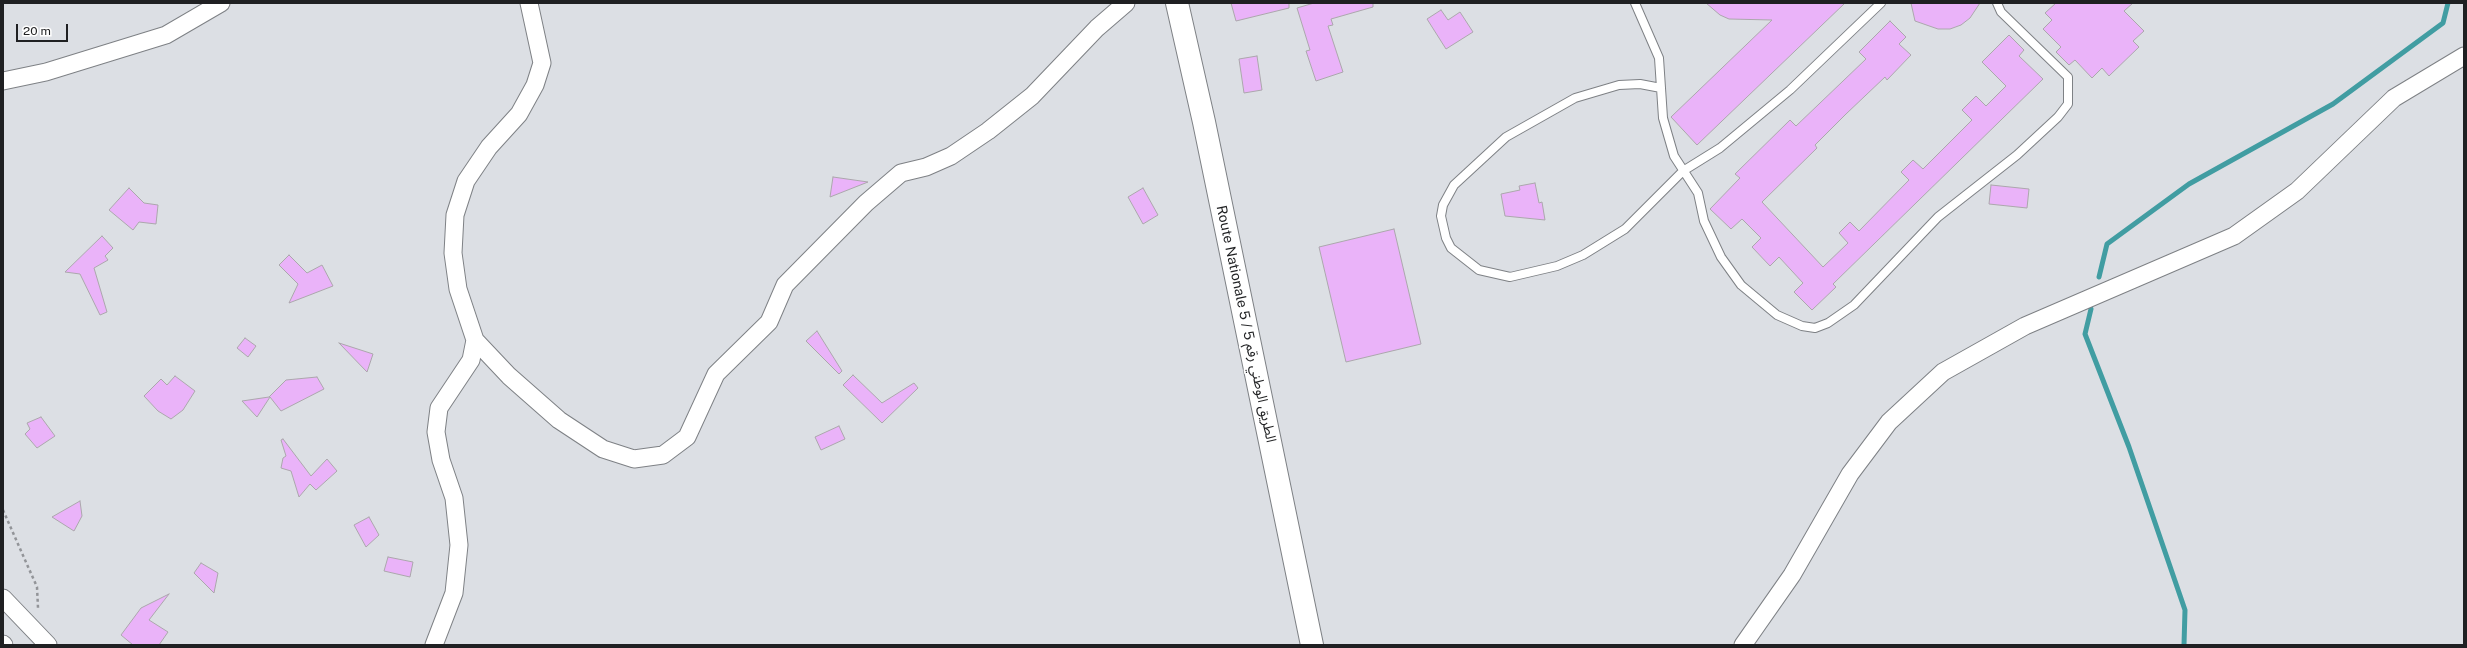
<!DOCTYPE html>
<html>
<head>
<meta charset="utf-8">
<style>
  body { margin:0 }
  #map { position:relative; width:2467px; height:648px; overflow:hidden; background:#dcdfe4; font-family:"Public Sans",sans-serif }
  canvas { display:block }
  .frame { position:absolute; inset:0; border:4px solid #1f2022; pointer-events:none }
  .scale { position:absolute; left:16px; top:24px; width:52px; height:18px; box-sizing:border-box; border:2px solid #1f2022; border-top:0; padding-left:5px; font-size:12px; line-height:14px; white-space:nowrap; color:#1f2022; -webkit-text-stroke:3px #fff; paint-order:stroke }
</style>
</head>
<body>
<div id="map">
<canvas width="2467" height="648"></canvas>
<div class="frame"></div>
<div class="scale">20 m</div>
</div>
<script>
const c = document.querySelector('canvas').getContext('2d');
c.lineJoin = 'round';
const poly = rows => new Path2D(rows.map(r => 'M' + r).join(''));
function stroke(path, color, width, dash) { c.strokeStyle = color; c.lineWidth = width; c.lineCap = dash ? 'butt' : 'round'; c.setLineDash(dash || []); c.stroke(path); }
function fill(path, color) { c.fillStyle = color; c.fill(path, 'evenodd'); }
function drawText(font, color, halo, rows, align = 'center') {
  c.font = font + ' "Public Sans","Noto Sans Arabic",sans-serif'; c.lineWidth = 3.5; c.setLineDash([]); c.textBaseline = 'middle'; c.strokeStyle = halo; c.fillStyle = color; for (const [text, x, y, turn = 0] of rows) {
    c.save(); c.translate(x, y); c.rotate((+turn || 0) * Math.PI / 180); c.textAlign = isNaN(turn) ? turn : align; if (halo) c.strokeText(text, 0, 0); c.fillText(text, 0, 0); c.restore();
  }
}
const stream = poly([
  [2099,277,2107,244,2189,184,2333,104,2443,23,2448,3],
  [2091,309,2085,334,2129,447,2185,610,2184,645]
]);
const building = poly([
  [1231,3,1289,3,1289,8,1236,21,1231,3],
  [1314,3,1373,3,1373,7,1331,19,1333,25,1328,26,1343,72,1316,81,1306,51,1310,50,1297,8,1314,3],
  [1706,3,1845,3,1697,145,1671,117,1772,20,1729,19,1720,15,1706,3],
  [1911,3,1980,3,1970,18,1961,25,1950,29,1938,29,1915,21,1911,3],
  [2056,3,2133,3,2124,11,2144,31,2133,41,2139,47,2109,76,2102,68,2092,78,2075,60,2069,65,2056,52,2061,47,2043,29,2052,20,2045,13,2056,3],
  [1441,10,1448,20,1460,12,1473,32,1446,49,1427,19,1441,10],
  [1890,21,1906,37,1899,44,1911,55,1887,80,1885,77,1846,114,1815,145,1817,148,1762,202,1823,267,1848,243,1839,233,1850,222,1859,231,1909,180,1901,172,1913,160,1923,169,1972,120,1962,110,1976,96,1986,106,2006,86,1982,62,2009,35,2024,50,2019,56,2043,79,1833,284,1836,287,1812,310,1794,292,1803,283,1779,257,1770,266,1752,247,1761,238,1742,219,1731,229,1710,209,1740,178,1735,174,1790,120,1796,126,1866,59,1859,52,1890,21],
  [1257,56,1262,90,1244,93,1239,59,1257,56],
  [833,177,868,182,830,197,833,177],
  [1535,183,1539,203,1542,202,1545,220,1505,216,1501,194,1520,190,1519,186,1535,183],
  [1991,185,2029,189,2027,208,1989,204,1991,185],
  [129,188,144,203,158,205,156,224,139,222,133,230,109,210,129,188],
  [1143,188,1158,215,1143,224,1128,197,1143,188],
  [1394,229,1421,344,1346,362,1319,247,1394,229],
  [102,236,113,248,105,256,108,260,94,268,107,312,100,315,80,274,65,272,102,236],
  [289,255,307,273,322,265,333,286,289,303,298,284,279,265,289,255],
  [817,331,842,371,839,374,806,341,817,331],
  [245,338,256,346,248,357,237,348,245,338],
  [339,343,373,354,367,372,339,343],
  [853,375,882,403,914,383,918,388,882,423,843,385,853,375],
  [175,376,195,391,183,410,171,419,158,411,144,396,161,379,167,385,175,376],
  [317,377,324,389,281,411,270,397,257,417,242,401,269,397,286,380,317,377],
  [41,417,55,436,37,448,25,434,30,429,27,423,41,417],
  [839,426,845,439,821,450,815,437,839,426],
  [283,439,311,476,327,459,337,471,316,490,310,484,299,497,291,471,281,468,283,458,286,456,281,440,283,439],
  [80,501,82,516,74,531,52,517,80,501],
  [369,517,379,535,366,547,354,525,369,517],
  [388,557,413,562,410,577,384,571,388,557],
  [201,563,218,573,214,593,194,573,201,563],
  [169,594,149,620,168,632,159,645,133,645,121,635,141,608,169,594]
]);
const path = poly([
  [3,510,37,587,38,608]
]);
const service = poly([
  [1635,3,1659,58,1663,118,1674,156,1698,193,1704,221,1721,257,1741,285,1777,315,1802,326,1815,328,1828,323,1854,305,1938,217,2017,155,2058,117,2068,104,2068,77,2001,12,1997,3],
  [1661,88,1640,84,1619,85,1575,98,1506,137,1454,185,1443,205,1441,216,1446,238,1451,248,1479,270,1510,277,1557,266,1583,255,1625,229,1683,171,1720,148,1790,90,1881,3]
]);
const minor = poly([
  [3,81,46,72,166,35,221,3],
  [475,340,509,376,559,420,603,449,634,459,663,455,687,437,716,374,769,322,785,285,866,203,901,173,926,167,951,156,988,131,1032,96,1097,28,1126,3],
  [3,598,48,645],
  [3,644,4,645],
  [434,645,454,593,459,545,454,498,441,460,436,432,439,408,471,360,475,340,458,289,453,253,455,215,466,181,489,147,519,114,535,85,542,63,529,3],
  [1743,645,1792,575,1850,474,1889,422,1943,372,2025,326,2234,236,2297,191,2394,98,2464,56]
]);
const secondary = poly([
  [1177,3,1204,122,1312,645]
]);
const streetNames = [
  ["Route Nationale 5 / الطريق الوطني رقم 5",1246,324,78]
];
stroke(stream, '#419da2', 5);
fill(building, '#eab3f9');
stroke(building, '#aba7ac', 1);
stroke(service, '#7e8185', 10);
stroke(minor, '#7e8185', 19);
stroke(secondary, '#7e8185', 24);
stroke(path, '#929498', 2.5, [3, 3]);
stroke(service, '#fff', 8);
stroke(minor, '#fff', 17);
stroke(secondary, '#fff', 22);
drawText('14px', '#1f2022', '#fff', streetNames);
</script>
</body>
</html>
